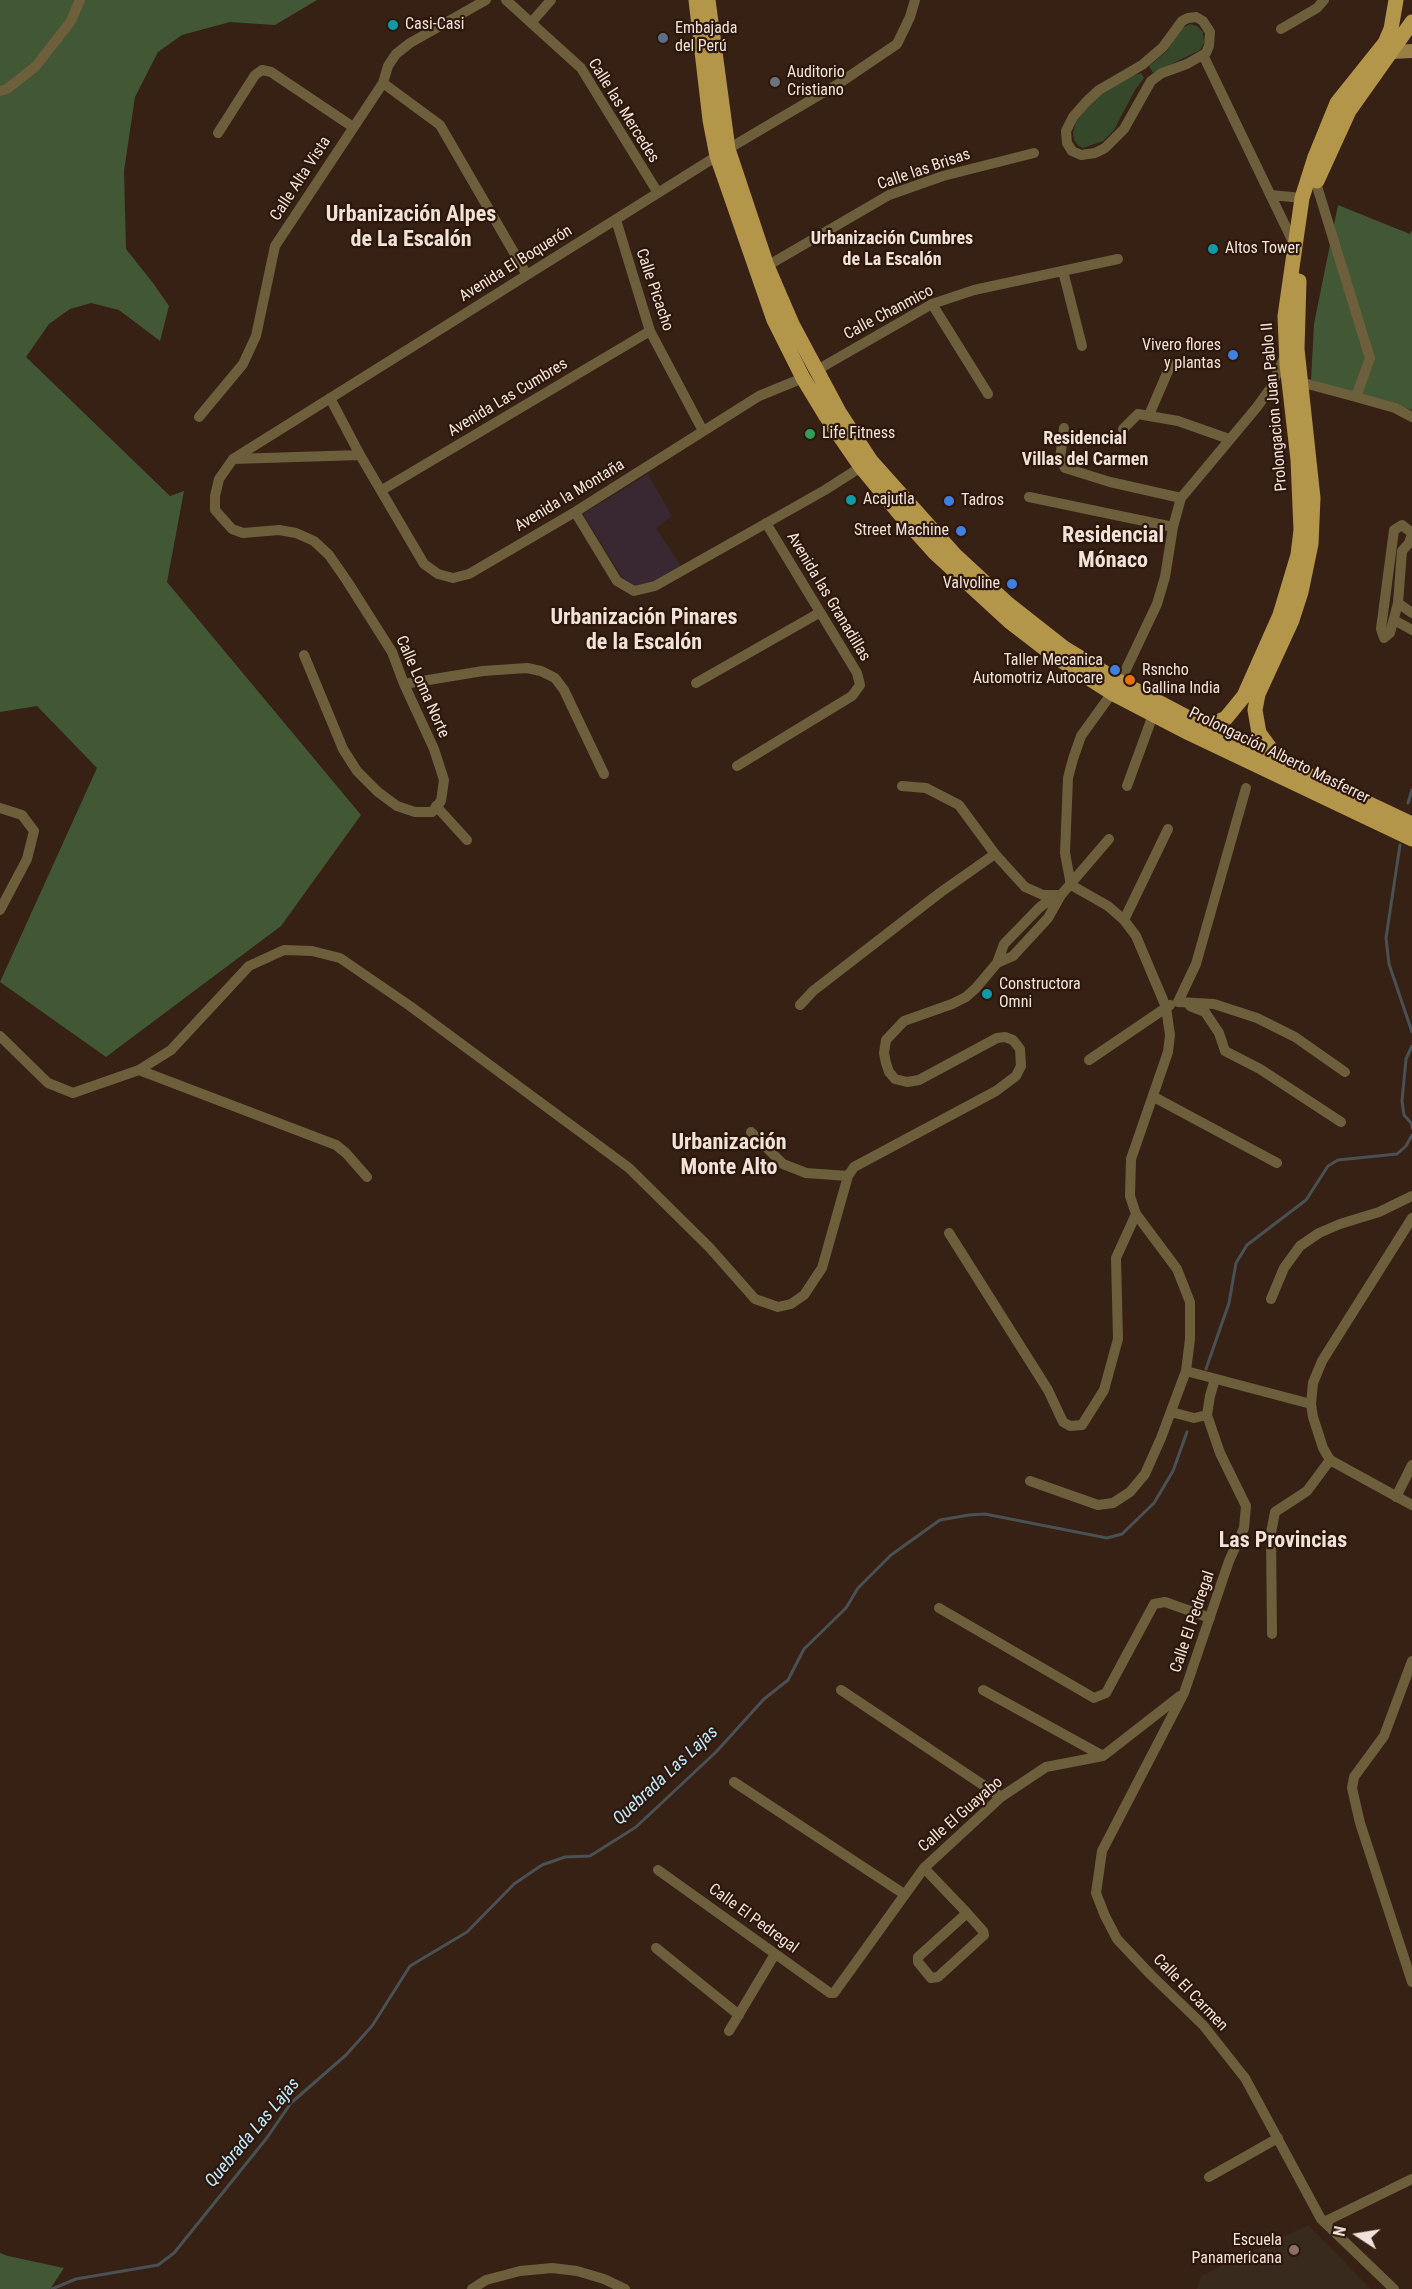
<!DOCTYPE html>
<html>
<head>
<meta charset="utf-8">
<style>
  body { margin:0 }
  #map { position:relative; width:1412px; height:2289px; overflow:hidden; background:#362114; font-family:"Roboto Condensed",sans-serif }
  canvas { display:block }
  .north { position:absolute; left:1328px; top:2205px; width:60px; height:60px; -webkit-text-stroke:4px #2c170a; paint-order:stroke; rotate:282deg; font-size:16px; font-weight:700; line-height:24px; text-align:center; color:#f2e3da }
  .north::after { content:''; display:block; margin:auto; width:21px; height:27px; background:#f2e3da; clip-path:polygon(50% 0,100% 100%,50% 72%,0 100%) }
</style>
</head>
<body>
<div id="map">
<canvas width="1412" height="2289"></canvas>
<div class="north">N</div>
</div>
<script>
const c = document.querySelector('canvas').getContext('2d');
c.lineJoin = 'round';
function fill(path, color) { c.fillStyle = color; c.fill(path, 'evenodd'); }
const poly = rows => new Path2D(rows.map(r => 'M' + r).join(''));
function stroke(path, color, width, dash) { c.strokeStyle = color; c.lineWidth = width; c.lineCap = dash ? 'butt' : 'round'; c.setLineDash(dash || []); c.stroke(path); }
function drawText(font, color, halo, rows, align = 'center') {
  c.font = font + ' "Roboto Condensed",sans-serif'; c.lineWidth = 4.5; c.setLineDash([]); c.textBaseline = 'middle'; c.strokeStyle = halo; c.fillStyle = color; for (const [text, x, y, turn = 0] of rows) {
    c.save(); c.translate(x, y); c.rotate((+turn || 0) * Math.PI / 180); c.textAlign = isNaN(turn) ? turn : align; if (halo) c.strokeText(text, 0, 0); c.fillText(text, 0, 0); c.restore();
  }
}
const commercial = poly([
  [648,474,672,516,656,528,681,566,652,583,636,587,622,577,583,514]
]);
const education = poly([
  [1308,2225,1371,2289,1197,2289,1201,2276]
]);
const green = poly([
  [1190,24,1197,26,1203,32,1204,43,1200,50,1153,73,1149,66,1167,51,1182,28],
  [1141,73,1144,78,1135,90,1114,130,1103,141,1083,148,1079,146,1074,140,1073,133,1076,122,1085,110,1095,98,1118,81]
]);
const forest = poly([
  [0,0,317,0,275,25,230,22,182,35,158,52,135,97,124,171,126,249,153,283,169,306,160,341,119,310,91,303,70,309,49,324,26,357,170,496,184,491,167,582,361,815,281,926,106,1057,0,982,97,768,37,706,0,712],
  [1338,205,1410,234,1412,230,1412,410,1311,380,1314,324],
  [0,2253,8,2256,64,2268,50,2289,0,2289]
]);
const stream = poly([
  [1408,803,1412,790],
  [1400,845,1386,938,1389,964,1412,1032],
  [1412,1046,1406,1059,1402,1101,1404,1115,1412,1124,1412,1128],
  [1206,1369,1229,1303,1236,1263,1247,1245,1306,1200,1328,1166,1338,1160,1397,1154,1406,1146,1412,1135],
  [52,2289,76,2279,158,2265,174,2253,266,2139,291,2103,346,2055,372,2026,410,1966,467,1932,514,1884,542,1865,565,1857,590,1856,636,1827,716,1752,764,1699,788,1680,804,1649,846,1608,858,1588,891,1555,940,1520,969,1515,985,1514,1107,1538,1122,1534,1154,1503,1173,1471,1187,1432]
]);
const street = poly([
  [506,0,581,68,658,193],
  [1196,17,1203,21,1210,32,1209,46,1206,53,1187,64,1162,73,1151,81,1124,129,1105,148,1095,153,1081,155,1072,151,1067,143,1066,131,1073,117,1086,102,1099,90,1142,65,1163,47,1182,21,1188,18,1196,17],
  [531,23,551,0],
  [1281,29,1317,8,1324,0],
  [1203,55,1295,246],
  [383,83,440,125,527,275],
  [0,91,7,89,36,66,71,21,80,0],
  [218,133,255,75,262,70,271,72,353,127],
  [728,149,838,84,897,44,910,17,915,0],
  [1316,183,1370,358,1356,397,1395,408,1412,417],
  [1271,195,1302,198],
  [616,220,650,331,703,431],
  [767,266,889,195,943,176,1034,153],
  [1063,271,1082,346],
  [932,304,988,394],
  [817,370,932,304,974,290,1118,259],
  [1300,382,1356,397],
  [330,398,360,455,424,564,438,574,453,578,469,574,575,512,759,396,803,378],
  [1149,415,1171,364],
  [199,417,243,364,256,336,275,246,383,83,388,66,396,54,410,43,486,0],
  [1064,428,1060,459,1065,468,1110,482,1181,498],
  [1123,429,1138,414,1178,421,1229,439],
  [233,459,360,455],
  [382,490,650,331],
  [1029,497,1173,527],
  [575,512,617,581,634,591,655,586,825,490,861,467],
  [1412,533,1402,525,1394,530,1381,629,1384,638,1390,633,1398,603,1402,551,1409,543,1412,534],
  [1398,603,1412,613],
  [1394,620,1412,630],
  [304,655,343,749,357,771,378,792,397,806,415,812,432,812,441,801,444,780,434,749,404,684,392,652,347,581,329,555,314,541,296,533,279,530,243,533,232,529,215,510,215,496,219,479,233,459,717,156],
  [1120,682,1157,604,1165,577,1173,527,1181,498,1257,407,1270,389,1285,356],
  [696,683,819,613],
  [404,684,483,671,527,668,541,671,555,678,564,690,604,774],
  [737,766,852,696,860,685,857,673,766,523],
  [902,786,926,788,959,805,995,854,1025,887,1043,895,1058,895],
  [1127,786,1153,715],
  [1246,788,1196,964,1178,1002,1214,1004,1257,1018,1295,1037,1345,1072],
  [436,806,467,840],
  [0,808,22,815,34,831,27,859,0,910],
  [1124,920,1168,829],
  [997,963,1013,956,1048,918,1061,895,1109,839],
  [800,1005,813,991,941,892,995,854],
  [1190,1006,1205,1012,1219,1033,1225,1051,1260,1069,1341,1122],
  [0,1036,48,1083,73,1093,139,1070,171,1050,249,966,284,950,312,951,340,958,410,1006,629,1168,709,1247,755,1299,778,1307,791,1304,804,1295,822,1268,848,1176,854,1167,996,1091,1016,1076,1021,1066,1020,1049,1013,1040,1005,1037,997,1038,919,1080,907,1082,895,1079,889,1072,886,1063,884,1053,886,1040,904,1021,952,1004,966,997,976,988,997,963,1004,944,1039,908,1049,900,1061,895],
  [1089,1060,1170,1005],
  [139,1070,336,1145,346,1153,367,1177],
  [1154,1097,1277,1163],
  [751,1132,783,1164,806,1173,848,1176],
  [1412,1218,1322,1361,1313,1383,1311,1404,1313,1417,1323,1448,1330,1460,1412,1505],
  [949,1233,1048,1390,1063,1422,1070,1426,1082,1425,1104,1390,1118,1339,1116,1258,1136,1214],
  [1271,1299,1284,1268,1300,1246,1319,1233,1340,1224,1379,1212,1412,1196],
  [1186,1371,1311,1404],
  [1215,1379,1210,1396,1207,1415,1220,1453,1246,1506,1244,1528,1229,1561,1184,1693,1102,1851,1096,1893,1105,1916,1117,1939,1151,1975,1203,2025,1245,2078,1321,2219,1394,2289],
  [1171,1412,1194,1418,1207,1415],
  [1030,1481,1098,1505,1113,1503,1130,1492,1145,1474,1161,1438,1186,1371,1190,1339,1190,1302,1177,1269,1136,1214,1130,1196,1131,1159,1168,1052,1170,1035,1166,1007,1136,936,1124,920,1108,906,1071,885,1065,853,1068,778,1073,759,1081,736,1112,693],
  [1396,1497,1412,1465],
  [939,1608,1094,1698,1106,1693,1154,1604,1165,1602,1210,1618],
  [1272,1634,1271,1533,1275,1512,1307,1491,1330,1460],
  [1412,1661,1384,1736,1354,1777,1352,1788,1360,1823,1412,1982],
  [841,1690,1001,1797],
  [983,1690,1103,1756],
  [734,1782,904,1894],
  [924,1868,967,1913,983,1931,984,1935,938,1977,931,1978,918,1962,918,1957,967,1913],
  [658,1870,830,1993,834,1993,924,1868,1001,1797,1046,1767,1103,1756,1180,1696],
  [656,1948,739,2015],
  [729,2031,775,1954],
  [1209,2177,1278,2138],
  [1324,2222,1412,2179],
  [472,2289,486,2280,520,2271,552,2268,577,2271,604,2279,625,2289]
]);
const secondary = poly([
  [1392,52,1412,51]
]);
const primary = poly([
  [696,0,710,120,717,156,774,320,803,378,826,416,861,467,899,513,935,553,1009,621,1057,658,1112,693,1189,733,1412,839],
  [708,0,728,149,767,266,792,324,839,412,871,461,955,555,1008,604,1064,648,1120,682,1196,722,1412,824],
  [1317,181,1349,111,1412,22],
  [1199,723,1215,723,1226,718,1244,696,1280,615,1298,555,1301,530,1298,460,1287,364,1285,316,1302,198,1315,157,1337,103,1385,43,1391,29,1396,0],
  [1278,759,1259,733,1255,710,1258,694,1292,620,1301,592,1311,544,1313,498,1297,349,1299,281]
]);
const markers = [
  [393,25,6,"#0f9aa8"],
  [663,38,6,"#5c6f8a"],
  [775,82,6,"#6b7280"],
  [1213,249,6,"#0f9aa8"],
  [1233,355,6,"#3f7fe0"],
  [810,434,6,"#2e9e5b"],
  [851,500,6,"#0f9aa8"],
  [949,501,6,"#3f7fe0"],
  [961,531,6,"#3f7fe0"],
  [1012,584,6,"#3f7fe0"],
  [1115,670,6,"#3f7fe0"],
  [1130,680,6,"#e8710a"],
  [987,994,6,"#0f9aa8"],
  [1294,2250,6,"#8d6e63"]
];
const poiNames = [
  ["Casi-Casi",405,25],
  ["Embajada",675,29],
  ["del Perú",675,47],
  ["Auditorio",787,73],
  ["Cristiano",787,91],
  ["Altos Tower",1225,249],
  ["Vivero flores",1221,346,"right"],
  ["y plantas",1221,364,"right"],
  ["Life Fitness",822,434],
  ["Acajutla",863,500],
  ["Tadros",961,501],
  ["Street Machine",949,531,"right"],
  ["Valvoline",1000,584,"right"],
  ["Taller Mecanica",1103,661,"right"],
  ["Automotriz Autocare",1103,679,"right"],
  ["Rsncho",1142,671],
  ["Gallina India",1142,689],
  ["Constructora",999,985],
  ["Omni",999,1003],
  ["Escuela",1282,2241,"right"],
  ["Panamericana",1282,2259,"right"]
];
const streetNames = [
  ["Calle las Mercedes",623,111,58],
  ["Calle las Brisas",924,170,-19],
  ["Calle Alta Vista",301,179,-57],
  ["Avenida El Boquerón",516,264,-32],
  ["Calle Picacho",654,290,71],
  ["Calle Chanmico",889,313,-28],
  ["Avenida Las Cumbres",508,398,-31],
  ["Prolongacion Juan Pablo II",1275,407,-95],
  ["Avenida la Montaña",570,496,-31],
  ["Avenida las Granadillas",828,597,59],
  ["Calle Loma Norte",422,687,66],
  ["Prolongación Alberto Masferrer",1279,756,26],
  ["Calle El Pedregal",1193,1622,-71],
  ["Calle El Guayabo",961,1815,-41],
  ["Calle El Pedregal",753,1919,36],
  ["Calle El Carmen",1190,1993,46]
];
const neighbourhoodNames = [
  ["Urbanización Cumbres",892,239],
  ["de La Escalón",892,260],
  ["Residencial",1085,439],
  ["Villas del Carmen",1085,460]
];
const waterNames = [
  ["Quebrada Las Lajas",666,1776,-43],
  ["Quebrada Las Lajas",253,2133,-50]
];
const districtNames = [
  ["Urbanización Alpes",411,215],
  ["de La Escalón",411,240],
  ["Residencial",1113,536],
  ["Mónaco",1113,561],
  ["Urbanización Pinares",644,618],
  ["de la Escalón",644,643],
  ["Urbanización",729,1143],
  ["Monte Alto",729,1168],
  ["Las Provincias",1283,1541]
];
fill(commercial, '#392831');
fill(education, '#382b1d');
fill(green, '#35482a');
fill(forest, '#425734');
stroke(stream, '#495154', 3);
stroke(street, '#6d5f3c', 10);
stroke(secondary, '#967e45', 14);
stroke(primary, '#b4964a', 15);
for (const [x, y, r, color] of markers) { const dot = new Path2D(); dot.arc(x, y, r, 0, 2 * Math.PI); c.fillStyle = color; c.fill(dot); stroke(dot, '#2c170a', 2); }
drawText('16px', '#f2e3da', '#2c170a', poiNames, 'left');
drawText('16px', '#f2e3da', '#2c170a', streetNames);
drawText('bold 18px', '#f2e3da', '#2c170a', neighbourhoodNames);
drawText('italic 18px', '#bde9fe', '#2c170a', waterNames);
drawText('bold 22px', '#f2e3da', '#2c170a', districtNames);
</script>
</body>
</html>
